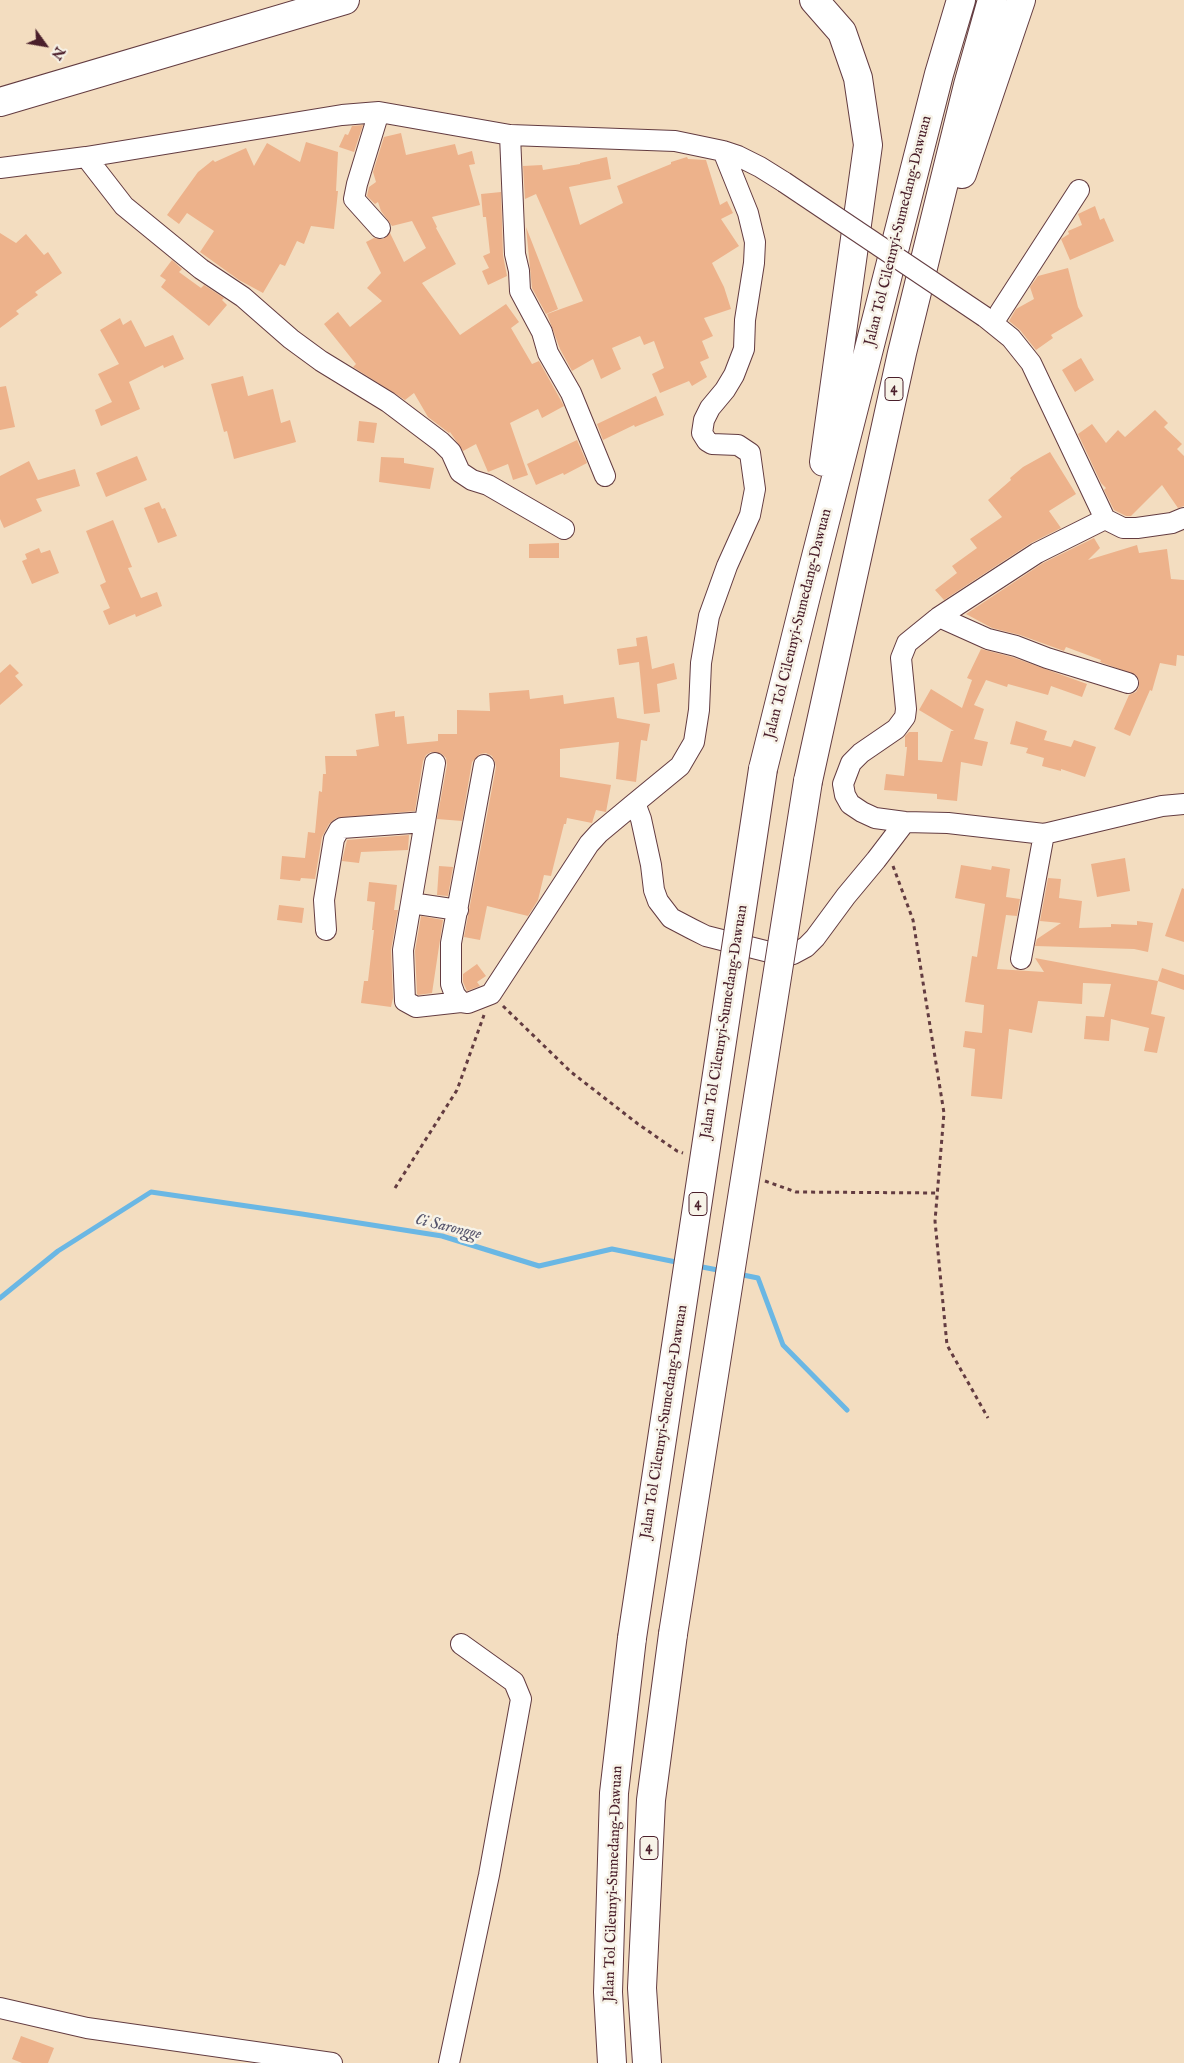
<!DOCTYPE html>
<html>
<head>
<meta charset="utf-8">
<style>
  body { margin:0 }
  #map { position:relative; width:1184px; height:2063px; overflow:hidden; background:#f3ddc0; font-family:"IM FELL English",serif }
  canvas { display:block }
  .north { position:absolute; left:20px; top:20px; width:50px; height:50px; -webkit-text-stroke:4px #f7f3e8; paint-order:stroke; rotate:122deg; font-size:14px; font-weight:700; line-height:20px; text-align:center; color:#4a1f2b }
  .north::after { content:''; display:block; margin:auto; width:18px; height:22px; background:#4a1f2b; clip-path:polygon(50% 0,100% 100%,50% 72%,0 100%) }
</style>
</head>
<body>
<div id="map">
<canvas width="1184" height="2063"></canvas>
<div class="north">N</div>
</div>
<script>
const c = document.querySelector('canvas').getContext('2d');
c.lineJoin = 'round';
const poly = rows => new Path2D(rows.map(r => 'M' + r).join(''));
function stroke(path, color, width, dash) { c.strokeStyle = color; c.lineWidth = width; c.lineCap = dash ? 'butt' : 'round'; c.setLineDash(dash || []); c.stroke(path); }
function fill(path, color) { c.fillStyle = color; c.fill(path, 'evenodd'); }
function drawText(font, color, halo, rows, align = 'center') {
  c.font = font + ' "IM FELL English",serif'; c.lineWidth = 5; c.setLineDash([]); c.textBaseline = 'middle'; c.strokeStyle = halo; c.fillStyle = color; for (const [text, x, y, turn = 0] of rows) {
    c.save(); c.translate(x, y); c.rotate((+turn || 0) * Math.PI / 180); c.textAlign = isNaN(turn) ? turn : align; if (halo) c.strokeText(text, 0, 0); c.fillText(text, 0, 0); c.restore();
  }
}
const stream = poly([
  [697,1266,723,1271],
  [738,1274,758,1278,783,1345,847,1410],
  [0,1298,58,1251,151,1192,302,1214,442,1236,539,1266,612,1249,681,1263]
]);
const building = poly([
  [363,125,354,152,339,147,345,134,348,135,352,126],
  [401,133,406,155,455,144,458,155,472,151,475,164,469,165,480,205,432,217,437,227,436,228,456,264,422,283,460,335,506,304,519,322,511,328,532,364,539,361,564,406,542,418,538,409,510,423,528,475,513,480,508,464,488,472,476,444,463,451,450,432,449,433,428,417,414,393,405,400,353,367,356,364,324,324,338,312,350,327,382,301,367,288,381,273,366,242,374,238,383,239,390,233,404,262,426,248,412,221,392,226,381,211,378,202,375,204,367,196,369,187,376,182,373,172,384,137],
  [306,142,338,152,336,191,338,191,334,229,311,226,304,244,297,241,285,266,280,264,263,293,239,280,200,252,214,231,187,213,179,224,167,215,198,172,213,160,215,162,246,148,254,166,267,143,300,162],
  [607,157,611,179,569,187,580,225,623,203,617,186,671,164,671,162,687,157,688,159,706,160,720,205,727,201,733,213,721,219,739,246,712,263,724,287,731,309,704,318,713,336,702,341,709,358,700,362,707,377,692,386,689,381,660,393,652,374,664,368,654,341,644,345,640,336,612,348,621,369,601,379,593,359,572,371,560,349,547,314,583,301,536,194,525,199,523,166,542,165,543,170,580,164,580,163],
  [501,192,503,255,507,276,488,285,482,271,489,268,483,256,490,253,486,217,483,217,481,194],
  [1095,206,1100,220,1104,218,1114,241,1070,260,1061,239,1069,234,1068,231,1082,225,1078,214],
  [526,227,558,309,546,314,532,288],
  [0,233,16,243,26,234,44,255,48,252,62,273,35,292,38,295,16,311,19,314,0,328],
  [172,260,182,269,179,272,201,288,204,285,224,298,222,300,227,305,209,326,161,287,166,280,160,276],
  [1068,268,1078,307,1083,316,1051,335,1053,338,1036,350,1020,330,1009,321,1016,309,1034,299,1030,287,1038,276],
  [120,318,123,325,131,320,145,347,173,335,184,359,164,368,163,365,129,382,140,409,101,426,95,410,112,402,98,374,119,364,100,330],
  [1081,358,1094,380,1075,392,1062,370],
  [243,376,248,396,273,389,281,423,290,420,296,442,234,459,227,431,224,432,211,384],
  [6,386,15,427,0,430,0,387],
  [656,396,664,415,635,427,634,425,603,440,597,424],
  [1155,410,1168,423,1164,427,1182,444,1177,449,1184,456,1184,506,1178,508,1162,485,1131,516,1126,516,1114,510,1104,490,1106,488,1101,483,1078,434,1092,424,1106,443,1118,430,1125,437],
  [359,421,377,423,374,443,357,441],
  [577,440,587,463,564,475,563,473,536,485,527,464],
  [1050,452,1076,494,1049,511,1061,528,1031,543,944,600,935,590,957,573,952,566,977,548,970,539,1002,517,988,500,1011,480,1010,478,1023,467],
  [137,456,147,480,106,497,96,473],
  [381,457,404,458,404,463,434,468,430,489,379,482],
  [29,461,38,480,75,469,80,486,36,499,42,511,4,528,0,519,0,476],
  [159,502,162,509,165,508,177,536,158,543,144,508],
  [113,520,132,567,128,568,141,598,157,592,162,606,136,617,135,614,109,625,103,611,110,608,100,585,106,582,86,531],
  [1094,538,1100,548,1088,560,1137,545,1139,553,1167,549,1171,579,1184,580,1184,656,1177,655,1176,666,1160,663,1152,691,1150,690,1130,736,1114,729,1129,695,1136,692,1139,687,1139,680,1136,675,1100,662,1101,660,1066,647,1064,651,1020,635,992,628,966,614,1043,563],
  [559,543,559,558,529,558,529,544],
  [39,548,41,553,50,550,59,573,32,584,22,561,27,559,25,554],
  [647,636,652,669,674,663,677,679,657,684,660,712,644,714,639,662,619,665,617,649,637,646,636,638],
  [981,649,1012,657,1087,684,1082,697,1051,686,1048,695,1008,684,1007,687,986,680,974,705,984,709,974,739,988,742,982,766,961,762,957,801,937,799,937,794,884,790,886,774,904,776,907,747,905,747,905,736,909,732,918,732,918,760,942,762,951,731,954,731,919,710,931,689,962,708,972,680,967,678],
  [10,664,19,673,15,676,23,685,0,705,0,673],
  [529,690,530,699,563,695,564,704,614,697,617,718,650,724,647,741,641,740,636,782,616,779,619,742,560,749,560,777,611,785,606,812,596,810,592,823,567,818,566,824,564,824,551,876,544,875,538,900,528,916,487,906,480,940,464,937,496,767,495,762,492,756,486,753,480,754,472,762,462,821,437,819,447,765,446,758,442,754,431,752,426,755,423,761,415,811,336,818,329,824,322,837,315,879,301,878,300,881,280,879,282,856,305,858,308,832,315,833,319,791,322,792,323,774,326,774,325,756,357,756,356,750,379,746,375,714,395,711,395,717,404,716,407,744,438,741,438,734,457,734,457,710,490,711,489,693],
  [1016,721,1047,731,1044,740,1071,747,1074,740,1096,747,1085,777,1061,769,1061,771,1042,766,1044,758,1026,753,1028,748,1010,744],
  [409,835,408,850,361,852,359,863,342,861,347,840],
  [1125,858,1130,891,1097,897,1091,864],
  [961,865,991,870,992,866,1010,869,1006,897,1020,899,1017,916,1006,915,997,969,1044,972,1035,958,1158,981,1151,1014,1165,1017,1157,1053,1144,1051,1149,1028,1111,1019,1109,1041,1084,1039,1086,1016,1104,1017,1111,984,1083,983,1082,1004,1038,1001,1032,1033,1009,1029,1002,1099,971,1096,975,1049,963,1047,965,1031,982,1033,984,1005,965,1002,972,956,977,957,985,904,955,898],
  [439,866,453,867,448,896,437,895],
  [1048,878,1061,879,1059,898,1082,901,1079,928,1111,927,1111,924,1137,925,1137,921,1153,923,1148,952,1134,949,1035,946,1037,939,1061,923,1040,921],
  [369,882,397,885,394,910,398,910,391,950,393,998,391,1007,361,1003,364,981,368,981,374,930,372,930,375,902,367,901],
  [1182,888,1184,889,1184,942,1165,936],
  [279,905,304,908,302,923,277,920],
  [421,916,443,920,432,993,418,995,417,994,415,951],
  [477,964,486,976,477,982,480,986,467,991,463,982,463,974],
  [1162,968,1184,975,1184,990,1158,981],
  [21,2036,54,2048,48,2063,22,2063,12,2059]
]);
const path = poly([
  [893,866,913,920,944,1113,935,1221,947,1345,988,1418],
  [503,1006,571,1072,638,1124,677,1151,683,1153],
  [765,1181,796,1192,937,1193],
  [395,1188,457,1090,484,1015]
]);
const minor = poly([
  [379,112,357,184,354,199,380,228],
  [510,135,515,254,519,271,520,291,542,332,548,353,571,393,605,476],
  [723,151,748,213,755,242,754,263,745,320,744,349,734,375,725,390,710,408,704,420,702,433,707,441,712,444,738,445,750,453,755,489,750,515,727,566,709,616,701,663,699,710,694,742,680,766,635,803,641,819,651,865,654,890,658,901,671,918,692,929,706,936,785,956,793,954,806,947,815,938,846,896,876,860,905,822],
  [86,157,124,206,201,269,243,297,291,339,321,361,388,402,441,442,451,452,460,472,472,480,488,485,564,529],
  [0,168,86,157,342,115,379,112,510,135,675,141,723,151,738,156,760,167,784,182],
  [985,317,1011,338,1031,363,1105,519,1123,528,1137,528,1172,523,1184,518],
  [993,323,1079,190],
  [1105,519,1037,553,939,617,907,643,901,658,906,709,905,717,896,729,861,753,851,763,843,784,845,795,850,804,862,812,875,818,905,822,948,823,1044,834,1162,806,1184,804],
  [939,617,988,639,1016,646,1047,658,1128,683],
  [435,763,403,950,405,1001,416,1007,461,1002],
  [484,765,451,943,451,984,455,995,461,1002,468,1003,491,994,589,844,599,833,635,803],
  [411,903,458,910],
  [326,930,324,900,334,839,339,830,342,828,425,822],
  [1021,959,1044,834],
  [0,2008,87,2028,332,2063],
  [449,2063,489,1875,521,1699,514,1682,461,1644]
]);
const highway = poly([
  [814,0,842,32,858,78,868,145,824,462],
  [0,102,345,0],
  [962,174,1021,0],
  [763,769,807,592,939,74,961,0],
  [808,781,902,353,968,85,992,0],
  [612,2063,608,1992,614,1793,632,1638],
  [647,2063,642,1988,651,1800,673,1634]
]);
const minorBridge = poly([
  [784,182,985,317]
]);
const highwayBridge = poly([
  [673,1634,808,781],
  [632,1638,763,769]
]);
const shields = [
  [894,389,18],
  [698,1204,18],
  [649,1848,18]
];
const shieldNames = [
  ["4",894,389],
  ["4",698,1204],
  ["4",649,1848]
];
const streetNames = [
  ["Jalan Tol Cileunyi–Sumedang–Dawuan",899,231,-76],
  ["Jalan Tol Cileunyi–Sumedang–Dawuan",799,624,-76],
  ["Jalan Tol Cileunyi–Sumedang–Dawuan",725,1022,-81],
  ["Jalan Tol Cileunyi–Sumedang–Dawuan",665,1422,-81],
  ["Jalan Tol Cileunyi–Sumedang–Dawuan",614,1884,-88]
];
const waterNames = [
  ["Ci Sarongge",448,1228,13]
];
stroke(stream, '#6ab7e4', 5);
fill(building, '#edb28b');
stroke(minor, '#633c41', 22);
stroke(highway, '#633c41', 30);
stroke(path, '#633c41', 3, [4, 4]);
stroke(minor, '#fff', 20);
stroke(highway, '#fff', 28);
stroke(minorBridge, '#633c41', 22, []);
stroke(highwayBridge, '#633c41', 30, []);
stroke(minorBridge, '#fff', 20);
stroke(highwayBridge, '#fff', 28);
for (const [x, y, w] of shields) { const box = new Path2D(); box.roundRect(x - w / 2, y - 11.5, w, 23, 4); c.fillStyle = '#f7f3e8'; c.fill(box); stroke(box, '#4a1f2b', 1); }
drawText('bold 14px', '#4a1f2b', null, shieldNames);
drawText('15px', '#4a1f2b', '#f7f3e8', streetNames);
drawText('italic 16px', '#55546c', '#f7f3e8', waterNames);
</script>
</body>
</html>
